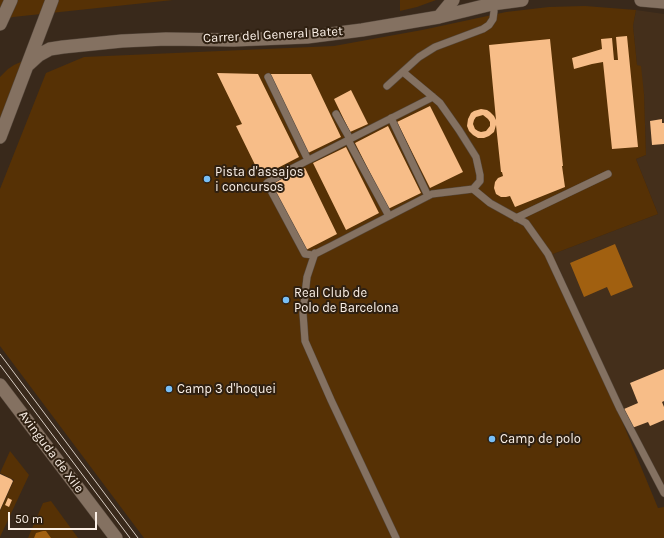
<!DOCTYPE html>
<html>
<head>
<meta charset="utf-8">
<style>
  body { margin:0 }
  #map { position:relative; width:664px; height:538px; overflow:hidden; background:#39291b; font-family:Karla,sans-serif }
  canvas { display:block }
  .scale { position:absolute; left:8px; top:512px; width:89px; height:18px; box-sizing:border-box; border:2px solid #fbf0e7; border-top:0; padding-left:5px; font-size:12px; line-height:14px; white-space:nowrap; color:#fbf0e7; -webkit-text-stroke:3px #2f2011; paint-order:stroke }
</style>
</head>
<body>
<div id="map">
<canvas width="664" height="538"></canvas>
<div class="scale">50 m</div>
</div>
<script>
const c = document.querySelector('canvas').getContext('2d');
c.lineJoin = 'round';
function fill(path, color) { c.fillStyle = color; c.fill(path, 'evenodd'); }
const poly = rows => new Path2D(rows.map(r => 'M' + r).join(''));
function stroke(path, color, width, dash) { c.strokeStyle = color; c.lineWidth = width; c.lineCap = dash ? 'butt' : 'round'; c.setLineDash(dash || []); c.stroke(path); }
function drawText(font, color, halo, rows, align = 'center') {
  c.font = font + ' Karla,sans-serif'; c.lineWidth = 4; c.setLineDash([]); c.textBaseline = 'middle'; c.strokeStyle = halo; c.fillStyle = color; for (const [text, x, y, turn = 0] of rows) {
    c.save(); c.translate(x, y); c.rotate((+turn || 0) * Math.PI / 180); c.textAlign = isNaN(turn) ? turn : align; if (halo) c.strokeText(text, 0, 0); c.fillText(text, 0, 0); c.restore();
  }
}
const built = poly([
  [636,10,664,14,664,486,616,397,553,254,658,214,636,159,646,155,644,94,637,65,633,26]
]);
const green = poly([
  [0,0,173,0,13,17,0,21],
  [400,0,436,0,417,7,400,11],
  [585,6,636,10,633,26,637,65,641,66,644,94,646,155,636,159,658,214,553,254,658,508,664,507,664,538,144,538,0,346,0,189,46,73,84,57,334,46,422,30,506,12,549,7],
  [23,61,0,120,0,77,8,69,14,65],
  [10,451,29,475,0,537,0,511,14,480,0,473],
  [51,501,78,538,28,538,43,503]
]);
const water = poly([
  [615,244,633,287,611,296,607,287,584,297,570,263],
  [43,531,46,531,51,538,34,538,36,533]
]);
const building = poly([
  [627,36,638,147,612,149,603,62,592,64,574,69,572,58,602,49,601,39,612,38,614,60,618,60,616,37],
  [550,39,563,166,562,166,565,187,515,207,510,196,506,197,501,197,496,194,494,188,495,182,498,178,503,176,502,172,501,172,496,125,494,132,489,136,484,138,478,138,473,135,469,131,467,126,468,119,471,113,474,111,481,109,487,110,490,112,494,116,496,120,489,45],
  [483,115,488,119,490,122,490,126,486,131,481,132,478,131,475,129,473,124,474,120,476,117],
  [217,73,258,74,299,157,266,174,266,173,260,175,236,126,242,124],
  [269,74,311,74,341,137,308,153],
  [351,90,368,124,350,132,334,99],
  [430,106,463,172,430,188,397,122],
  [662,119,662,123,664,123,664,144,652,145,650,121],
  [388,126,421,193,388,209,355,143],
  [346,147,379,213,346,230,313,163],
  [305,168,337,234,304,251,271,184],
  [664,369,664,401,662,402,664,407,664,420,650,426,648,422,632,428,624,409,638,403,630,383],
  [0,474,11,479,13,481,0,510],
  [8,498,12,500,9,507,5,505]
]);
const lane = poly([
  [403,72,433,97,440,103,459,130,476,157,480,175,480,181,473,189,432,194,331,246,313,255,305,254,267,183,287,171,433,97],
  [268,77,308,160],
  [387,86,419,57,435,47,483,29,489,25,493,19,494,11,492,4],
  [336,114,350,139],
  [391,118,428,196],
  [348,140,389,216],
  [473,189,490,203,526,223,548,254,620,409,664,493],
  [516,218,608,174],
  [315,253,307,277,303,313,305,341,331,400,396,538]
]);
const street = poly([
  [641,0,664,2],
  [439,17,453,0],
  [0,24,11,0],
  [28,65,39,55,50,49,63,47,122,41,166,39,234,40,307,37,362,30,439,17,492,4,522,0],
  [0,137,52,0],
  [0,385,116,538]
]);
const tram = poly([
  [0,354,138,538],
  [0,365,130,538]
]);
const markers = [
  [207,179,4,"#78bff7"],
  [286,300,4,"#78bff7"],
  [169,389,4,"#78bff7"],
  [492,439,4,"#78bff7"]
];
const streetNames = [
  ["Carrer del General Batet",273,35,-3],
  ["Avinguda de Xile",51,452,53]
];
const poiNames = [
  ["Pista d'assajos",215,172],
  ["i concursos",215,187],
  ["Real Club de",294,293],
  ["Polo de Barcelona",294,308],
  ["Camp 3 d'hoquei",177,389],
  ["Camp de polo",500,439]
];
fill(built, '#442f1b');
fill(green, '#563105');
fill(water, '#a16010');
fill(building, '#f7bd88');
stroke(lane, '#55473b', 8);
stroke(street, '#55473b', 14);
stroke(lane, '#847161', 7);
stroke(street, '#847161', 13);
stroke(tram, '#dacfc5', 1);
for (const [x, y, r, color] of markers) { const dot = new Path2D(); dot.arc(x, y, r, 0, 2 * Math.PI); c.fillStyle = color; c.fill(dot); stroke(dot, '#2f2011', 1.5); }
drawText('13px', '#fbf0e7', '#2f2011', streetNames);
drawText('13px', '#fbf0e7', '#2f2011', poiNames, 'left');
</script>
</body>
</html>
